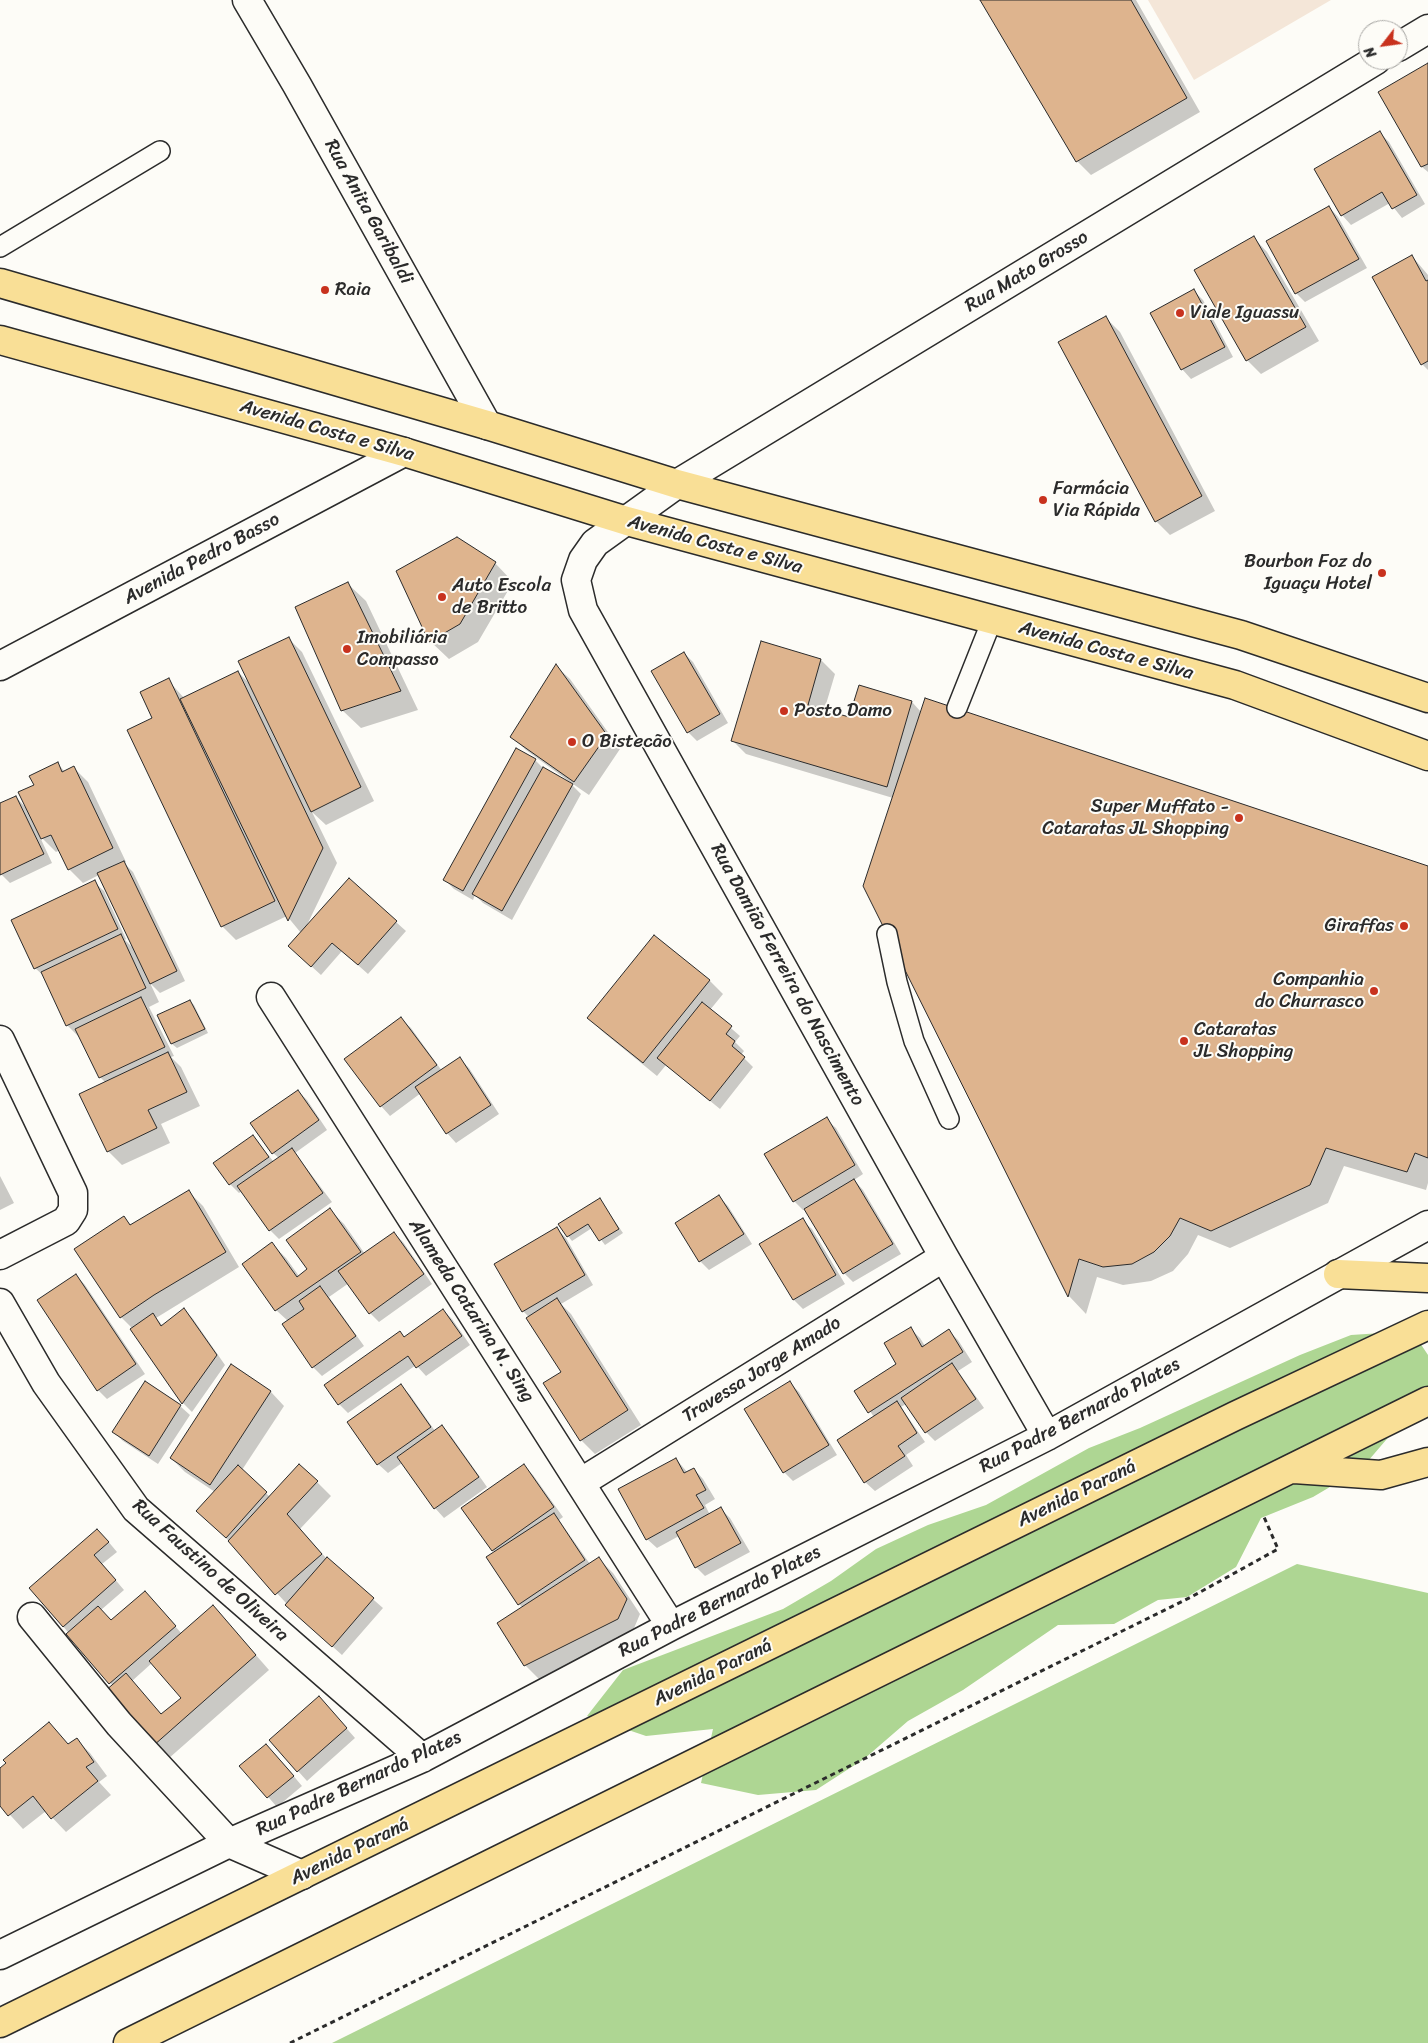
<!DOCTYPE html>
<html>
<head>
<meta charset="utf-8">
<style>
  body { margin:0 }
  #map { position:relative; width:1428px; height:2043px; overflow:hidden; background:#fdfcf7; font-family:Sriracha,sans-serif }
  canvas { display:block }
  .north { position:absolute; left:1358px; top:20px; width:50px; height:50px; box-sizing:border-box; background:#fdfcf7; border:1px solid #a9a8a5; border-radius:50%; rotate:240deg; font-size:14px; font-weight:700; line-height:20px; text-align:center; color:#2b2b2b }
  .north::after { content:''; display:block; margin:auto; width:18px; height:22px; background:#c8321e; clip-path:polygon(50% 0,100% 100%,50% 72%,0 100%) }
</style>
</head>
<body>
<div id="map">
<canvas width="1428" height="2043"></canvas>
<div class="north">N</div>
</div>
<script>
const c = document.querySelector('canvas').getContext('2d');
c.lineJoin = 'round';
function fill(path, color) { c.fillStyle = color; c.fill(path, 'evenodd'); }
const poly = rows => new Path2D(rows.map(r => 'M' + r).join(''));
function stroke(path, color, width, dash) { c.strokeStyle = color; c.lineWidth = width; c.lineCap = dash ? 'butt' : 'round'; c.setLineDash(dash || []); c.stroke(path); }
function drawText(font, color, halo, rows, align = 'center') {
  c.font = font + ' Sriracha,sans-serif'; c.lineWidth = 4; c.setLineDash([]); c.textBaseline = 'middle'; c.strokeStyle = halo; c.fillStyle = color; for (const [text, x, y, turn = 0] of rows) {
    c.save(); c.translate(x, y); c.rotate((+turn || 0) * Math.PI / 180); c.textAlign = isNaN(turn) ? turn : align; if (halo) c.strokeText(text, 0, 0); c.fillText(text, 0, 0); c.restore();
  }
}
const built = poly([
  [1148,0,1331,0,1194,80]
]);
const green = poly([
  [1412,1331,1428,1355,1428,1391,1362,1468,1313,1497,1261,1518,1236,1567,1187,1597,1158,1600,1114,1624,1058,1625,963,1690,908,1721,864,1759,816,1790,758,1795,701,1783,713,1729,646,1736,587,1716,623,1670,783,1609,831,1581,876,1549,928,1525,986,1505,1089,1448,1140,1428,1300,1355,1351,1335],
  [1297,1564,1428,1593,1428,2043,332,2043]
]);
const shadow = poly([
  [981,0,1136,0,1200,112,1091,175,1077,161],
  [1428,64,1428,172,1422,167,1380,93],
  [1380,133,1389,142,1425,204,1402,218,1390,203,1351,225,1342,215,1316,170],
  [1329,207,1338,217,1367,268,1305,302,1296,293],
  [1254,238,1267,252,1319,341,1261,374,1247,360],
  [1412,256,1428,275,1428,370,1422,364],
  [1194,291,1203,300,1233,357,1191,379,1182,369],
  [1106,318,1120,332,1215,511,1170,535,1156,521],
  [495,563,513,582,478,642,449,659,430,641,398,571],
  [347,583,366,601,418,710,361,728,342,710],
  [288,638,302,652,374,801,326,825,312,812,337,863,306,927,349,880,406,931,368,974,342,951,321,975,299,955,301,933,287,916,236,940,222,926,154,718,168,680,184,698,238,672,250,684],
  [684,653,693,662,728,723,697,741,688,732],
  [821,660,835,674,824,711,850,719,912,702,921,712,1428,867,1428,1183,1426,1190,1344,1166,1328,1203,1230,1248,1198,1235,1188,1254,1173,1271,1151,1281,1123,1285,1097,1277,1086,1314,1069,1296,865,886,893,798,746,754,732,740],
  [556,666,570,679,620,749,589,795,573,784,572,785,581,794,512,920,483,903,475,895,473,900,454,889,445,880,535,760,545,770,569,783,570,782,526,750,512,737],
  [58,764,65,772,74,768,88,782,126,862,124,863,133,872,185,981,160,993,150,983,159,1002,149,1007,174,1056,171,1057,181,1067,200,1106,161,1124,170,1143,122,1165,108,1151,106,1083,100,1077,81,1039,67,1025,45,977,35,968,94,882,104,891,126,939,125,940,135,950,99,875,83,883,69,869,60,850,56,852,39,835,52,863,10,883,0,873,0,804,16,797,27,809,36,786],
  [709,980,723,994,710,1010,740,1036,735,1042,744,1051,741,1055,753,1067,720,1109,666,1065,657,1076,603,1032,589,1018],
  [190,1001,194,1005,208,1033,177,1048,172,1044,159,1016],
  [401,1019,411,1028,442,1071,460,1059,469,1068,499,1114,456,1143,447,1133,421,1093,390,1116,381,1106,346,1059],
  [298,1091,307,1100,327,1130,295,1153,332,1202,279,1239,270,1230,242,1191,239,1193,230,1184,253,1137,274,1162,279,1158,273,1153],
  [826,1119,836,1128,863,1174,854,1180,863,1190,901,1254,853,1282,844,1273,805,1209,803,1210,794,1201],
  [0,1176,14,1203,0,1210],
  [189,1192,203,1206,239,1267,156,1318,163,1326,184,1309,193,1319,225,1365,192,1412,183,1403,132,1330,133,1329,121,1317,124,1218,132,1226],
  [719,1197,728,1206,752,1244,709,1270,700,1261],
  [599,1199,623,1233,605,1245,592,1228,572,1241,568,1236],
  [330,1210,344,1224,365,1254,394,1233,403,1242,432,1284,379,1322,370,1313,349,1283,329,1297,364,1346,322,1376,313,1367,288,1321,276,1310,272,1244,286,1258,299,1276,309,1270],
  [802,1220,812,1229,845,1284,803,1309,794,1300],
  [557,1229,566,1238,593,1285,561,1304,571,1314,641,1425,595,1454,581,1440,562,1373,529,1317,523,1311],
  [76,1275,85,1285,145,1374,107,1399,98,1390],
  [443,1310,452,1319,470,1345,426,1376,416,1365,348,1413,339,1404,400,1333,405,1338],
  [911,1329,920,1338,925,1346,949,1331,958,1340,972,1362,958,1371,984,1408,935,1441,926,1432,906,1404,901,1407,925,1442,906,1455,913,1466,875,1491,865,1482,874,1417,856,1391,897,1364],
  [790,1383,799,1392,837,1455,793,1481,784,1472],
  [401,1386,410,1395,435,1431,442,1426,451,1436,487,1487,444,1518,435,1508,402,1463,388,1473,378,1464,349,1422],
  [271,1392,284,1406,242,1470,270,1497,317,1482,331,1496,300,1529,327,1559,383,1608,342,1655,296,1614,232,1544,207,1520,215,1492,185,1472,171,1458],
  [180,1406,190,1415,158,1464,123,1441,114,1432],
  [676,1459,688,1473,694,1469,703,1479,715,1499,705,1505,710,1515,721,1509,730,1518,750,1552,705,1576,696,1567,679,1536,657,1548,647,1539],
  [524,1466,533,1475,563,1517,559,1520,590,1564,599,1559,613,1573,640,1614,632,1633,539,1679,525,1665,523,1608,519,1604,493,1550],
  [107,1540,117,1552,102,1564,124,1590,101,1610,111,1621,154,1602,182,1634,213,1606,269,1670,168,1759,154,1745,113,1686,31,1588],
  [152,1663,182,1698,162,1715,132,1681],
  [328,1707,355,1738,307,1781,271,1741],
  [49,1724,69,1745,77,1740,90,1753,107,1776,99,1782,111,1795,66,1832,46,1811,23,1829,0,1804,0,1770],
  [275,1754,302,1786,277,1807,241,1766]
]);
const building = poly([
  [980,0,1131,0,1187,98,1076,162,980,0],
  [1428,63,1428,164,1421,167,1378,92,1428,63],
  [1380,131,1417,195,1392,209,1382,192,1341,216,1314,169,1380,131],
  [1329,206,1359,259,1295,294,1266,241,1329,206],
  [1254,236,1306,327,1246,361,1194,270,1254,236],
  [1412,255,1426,281,1428,280,1428,361,1421,365,1372,277,1412,255],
  [1194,289,1225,347,1181,370,1150,313,1194,289],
  [1106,316,1202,496,1155,522,1058,342,1106,316],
  [457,537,496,562,460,624,429,642,396,571,457,537],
  [348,582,401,691,341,711,295,607,348,582],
  [289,637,361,787,311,812,238,661,289,637],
  [761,641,821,659,808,705,849,717,859,685,912,701,887,787,731,741,761,641],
  [684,652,720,714,687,733,651,671,684,652],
  [556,664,607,735,574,782,510,737,556,664],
  [238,671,323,848,288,921,180,699,238,671],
  [169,678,275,901,221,927,127,730,152,718,140,692,169,678],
  [925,698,1428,866,1428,1158,1415,1153,1407,1172,1326,1148,1310,1185,1211,1231,1180,1218,1170,1236,1154,1252,1132,1264,1103,1267,1079,1259,1068,1297,863,886,925,698],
  [516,748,536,759,463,891,443,880,516,748],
  [58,762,62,772,74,766,113,848,68,870,51,835,41,839,18,792,34,785,29,776,58,762],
  [543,767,573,784,502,911,472,894,543,767],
  [16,796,44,854,0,875,0,803,16,796],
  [124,861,177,971,150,984,97,873,124,861],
  [349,878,397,921,358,965,332,943,311,967,288,946,349,878],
  [95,880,118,929,34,969,11,920,95,880],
  [121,934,146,988,66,1026,41,972,121,934],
  [654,935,710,980,643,1063,587,1018,654,935],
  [141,997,165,1047,99,1078,75,1029,141,997],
  [190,1000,205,1029,171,1044,157,1015,190,1000],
  [702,1002,732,1026,726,1034,735,1041,732,1046,745,1057,710,1101,657,1058,702,1002],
  [401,1017,437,1065,380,1107,344,1059,401,1017],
  [168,1052,187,1092,148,1110,157,1128,107,1152,79,1094,168,1052],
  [460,1057,491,1105,446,1134,415,1087,460,1057],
  [298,1090,319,1120,272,1154,250,1123,298,1090],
  [827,1117,855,1165,793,1202,764,1154,827,1117],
  [253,1135,269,1157,229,1185,213,1163,253,1135],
  [292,1148,323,1193,269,1231,237,1186,292,1148],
  [854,1179,893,1244,843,1274,804,1209,854,1179],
  [189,1190,226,1252,154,1295,120,1318,74,1249,124,1216,130,1225,189,1190],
  [719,1195,744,1234,699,1262,675,1223,719,1195],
  [600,1198,619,1229,599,1241,588,1224,567,1237,558,1224,600,1198],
  [330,1208,361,1252,275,1311,242,1264,272,1242,297,1277,307,1269,286,1240,330,1208],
  [803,1218,836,1275,793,1300,759,1244,803,1218],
  [557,1227,585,1275,522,1312,494,1264,557,1227],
  [394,1232,424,1274,369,1314,338,1271,394,1232],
  [76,1274,136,1364,97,1391,37,1300,76,1274],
  [320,1286,356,1336,312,1368,282,1324,304,1309,299,1301,320,1286],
  [557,1298,628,1410,580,1441,543,1383,561,1372,526,1318,557,1298],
  [184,1308,217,1355,182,1404,130,1329,153,1313,161,1326,184,1308],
  [443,1309,462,1336,416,1368,408,1356,338,1405,324,1385,400,1331,404,1337,443,1309],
  [911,1327,922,1347,949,1329,963,1352,868,1413,854,1391,896,1364,884,1343,911,1327],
  [952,1363,976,1399,925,1433,901,1398,952,1363],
  [231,1364,271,1391,210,1485,170,1458,231,1364],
  [145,1381,181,1405,149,1456,112,1432,145,1381],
  [790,1381,829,1445,783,1473,744,1409,790,1381],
  [401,1384,431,1427,377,1465,347,1422,401,1384],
  [897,1401,917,1433,898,1446,905,1456,864,1483,837,1440,897,1401],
  [442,1425,479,1477,434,1509,397,1457,442,1425],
  [676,1458,684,1473,694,1468,706,1490,696,1495,704,1508,646,1540,618,1489,676,1458],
  [299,1464,318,1481,287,1514,322,1554,275,1595,228,1541,299,1464],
  [524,1464,554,1507,492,1551,461,1508,524,1464],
  [238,1465,267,1492,226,1538,196,1511,238,1465],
  [721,1507,741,1543,695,1568,676,1532,721,1507],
  [554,1513,585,1560,518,1605,486,1557,554,1513],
  [97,1529,109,1542,94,1555,116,1580,63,1627,29,1588,97,1529],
  [327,1557,374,1598,332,1647,285,1605,327,1557],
  [599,1557,627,1599,618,1619,524,1666,497,1623,599,1557],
  [145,1591,176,1626,109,1684,66,1634,98,1606,111,1620,145,1591],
  [213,1605,256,1655,153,1746,105,1691,126,1673,161,1714,181,1698,149,1661,213,1605],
  [319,1696,347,1728,297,1772,269,1740,319,1696],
  [49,1722,68,1744,77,1738,94,1762,86,1767,98,1781,51,1819,33,1796,8,1816,0,1806,0,1768,6,1763,3,1760,49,1722],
  [266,1744,294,1776,267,1798,239,1766,266,1744]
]);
const path = poly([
  [290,2043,1193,1596,1278,1549,1264,1517]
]);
const service = poly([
  [0,247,160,151],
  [957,708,992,620],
  [887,934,897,982,914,1041,949,1119]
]);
const minor = poly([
  [247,0,297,85,487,425],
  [1398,47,1428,29],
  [0,666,404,452],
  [271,997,671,1626],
  [0,1040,73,1193,73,1210,66,1221,0,1255],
  [0,1303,46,1383,136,1509,422,1758],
  [1047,1436,944,1257,583,610,576,580,583,560,595,543,677,484,1376,60],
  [580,1483,944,1257],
  [32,1617,119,1724,229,1843,302,1875],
  [0,1955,229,1843,422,1758,671,1626,1047,1436,1428,1225]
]);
const primary = poly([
  [0,283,487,425,677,484,1241,635,1428,698],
  [0,340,404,452,627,521,1235,685,1428,756],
  [1338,1274,1428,1278],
  [1294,1469,1381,1475,1428,1462],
  [0,2023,1235,1416,1428,1325],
  [128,2043,1428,1401]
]);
const markers = [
  [325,290,5,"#c8321e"],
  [1180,313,5,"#c8321e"],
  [1043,500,5,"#c8321e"],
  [1382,573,5,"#c8321e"],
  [442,597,5,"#c8321e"],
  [347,649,5,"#c8321e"],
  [784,711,5,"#c8321e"],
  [572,742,5,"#c8321e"],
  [1239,818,5,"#c8321e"],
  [1404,926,5,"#c8321e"],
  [1374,991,5,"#c8321e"],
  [1184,1041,5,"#c8321e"]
];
const streetNames = [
  ["Rua Anita Garibaldi",368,212,61],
  ["Rua Mato Grosso",1027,272,-31],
  ["Avenida Costa e Silva",327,431,16],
  ["Avenida Costa e Silva",715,545,15],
  ["Avenida Pedro Basso",202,559,-28],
  ["Avenida Costa e Silva",1106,651,15],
  ["Rua Damião Ferreira do Nascimento",787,975,61],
  ["Alameda Catarina N. Sing",471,1311,57],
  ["Travessa Jorge Amado",762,1370,-32],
  ["Rua Padre Bernardo Plates",1080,1416,-28],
  ["Avenida Paraná",1077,1494,-26],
  ["Rua Faustino de Oliveira",210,1571,42],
  ["Rua Padre Bernardo Plates",720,1602,-27],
  ["Avenida Paraná",713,1673,-26],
  ["Rua Padre Bernardo Plates",359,1784,-25],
  ["Avenida Paraná",350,1852,-26]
];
const poiNames = [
  ["Raia",335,290],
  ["Viale Iguassu",1190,313],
  ["Farmácia",1053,489],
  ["Via Rápida",1053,511],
  ["Bourbon Foz do",1372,562,"right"],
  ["Iguaçu Hotel",1372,584,"right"],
  ["Auto Escola",452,586],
  ["de Britto",452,608],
  ["Imobiliária",357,638],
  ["Compasso",357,660],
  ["Posto Damo",794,711],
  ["O Bistecão",582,742],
  ["Super Muffato -",1229,807,"right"],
  ["Cataratas JL Shopping",1229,829,"right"],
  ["Giraffas",1394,926,"right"],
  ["Companhia",1364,980,"right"],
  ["do Churrasco",1364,1002,"right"],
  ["Cataratas",1194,1030],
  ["JL Shopping",1194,1052]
];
fill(built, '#f4e6d8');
fill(green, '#aed693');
fill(shadow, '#0003');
fill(building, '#deb48e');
stroke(building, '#2b2b2b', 1);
stroke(service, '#2b2b2b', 22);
stroke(minor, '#2b2b2b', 31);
stroke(primary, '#2b2b2b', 31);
stroke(path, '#2b2b2b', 3, [5, 4]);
stroke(service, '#fdfcf7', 19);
stroke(minor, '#fdfcf7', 28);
stroke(primary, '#f9df96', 28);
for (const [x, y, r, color] of markers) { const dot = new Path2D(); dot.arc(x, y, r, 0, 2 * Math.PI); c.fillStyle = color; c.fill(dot); stroke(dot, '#fdfcf7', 2); }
drawText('19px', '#2b2b2b', '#fdfcf7', streetNames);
drawText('19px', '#2b2b2b', '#fdfcf7', poiNames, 'left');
</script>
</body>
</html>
